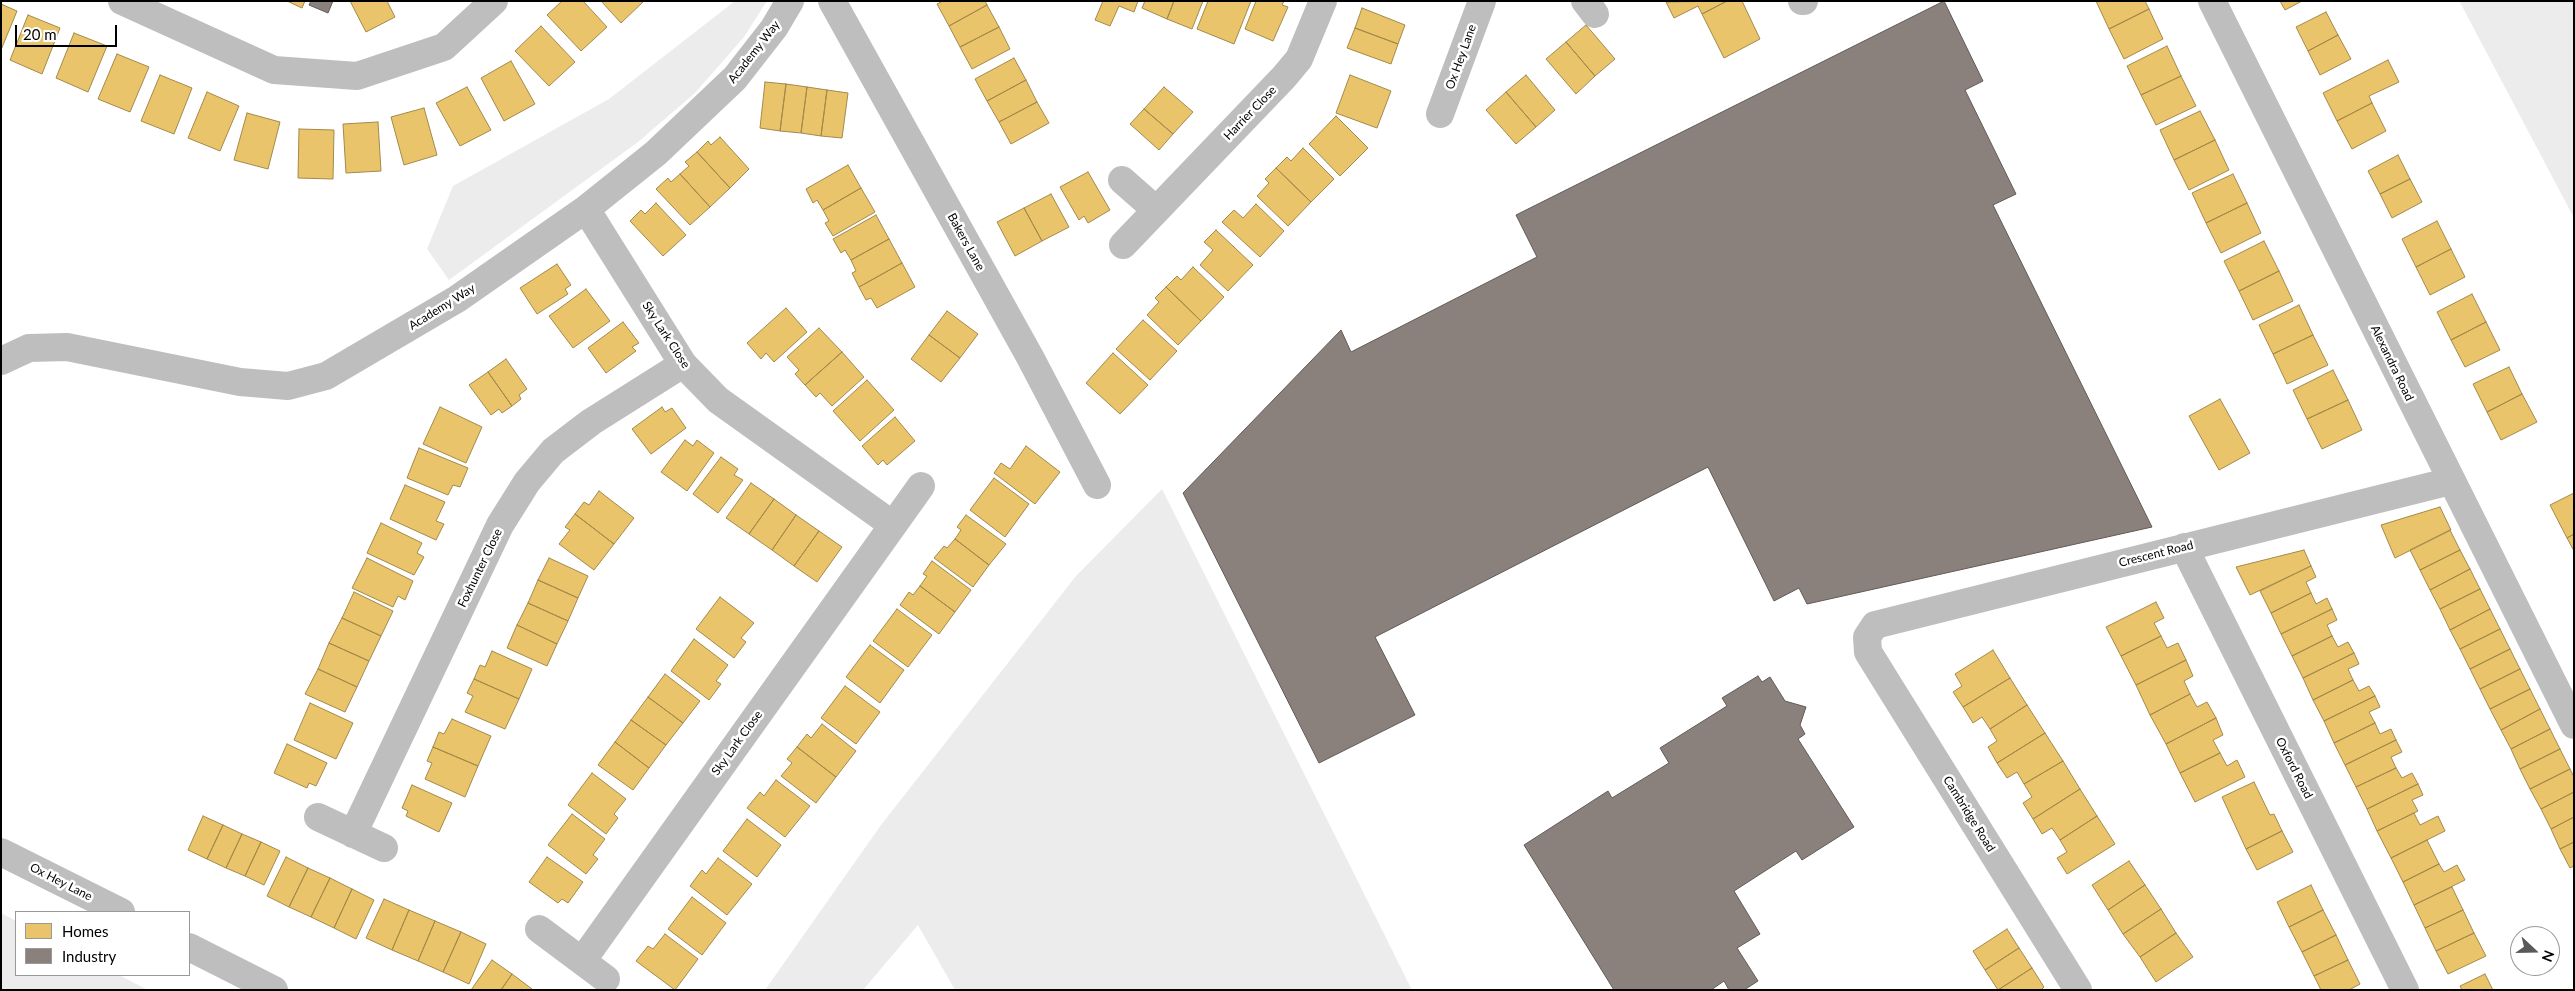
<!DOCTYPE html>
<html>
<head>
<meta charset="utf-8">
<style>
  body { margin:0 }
  #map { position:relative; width:2575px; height:991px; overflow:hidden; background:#fff; font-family:Lato,sans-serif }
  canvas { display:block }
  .frame { position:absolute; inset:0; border:2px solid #000; pointer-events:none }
  .legend { position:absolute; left:15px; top:911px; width:175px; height:65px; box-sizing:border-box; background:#fff; border:1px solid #999; margin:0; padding:6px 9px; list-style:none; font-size:15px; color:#000 }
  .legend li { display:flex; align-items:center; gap:10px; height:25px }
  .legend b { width:25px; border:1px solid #999 }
  .north { position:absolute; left:2510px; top:926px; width:50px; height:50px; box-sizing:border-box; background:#fff; border:1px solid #999; border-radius:50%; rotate:111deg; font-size:14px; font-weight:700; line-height:20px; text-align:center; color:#000 }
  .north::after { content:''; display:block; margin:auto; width:18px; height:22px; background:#595959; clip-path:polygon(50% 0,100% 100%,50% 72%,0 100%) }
  .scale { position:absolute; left:15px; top:25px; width:102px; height:22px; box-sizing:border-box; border:2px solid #000; border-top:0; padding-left:6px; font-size:15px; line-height:18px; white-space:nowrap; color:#000; -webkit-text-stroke:4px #fff; paint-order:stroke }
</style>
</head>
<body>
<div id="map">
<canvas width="2575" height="991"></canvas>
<div class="frame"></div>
<ul class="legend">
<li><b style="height:14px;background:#e9c46a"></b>Homes</li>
<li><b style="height:14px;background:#8a817c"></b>Industry</li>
</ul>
<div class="north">N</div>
<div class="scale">20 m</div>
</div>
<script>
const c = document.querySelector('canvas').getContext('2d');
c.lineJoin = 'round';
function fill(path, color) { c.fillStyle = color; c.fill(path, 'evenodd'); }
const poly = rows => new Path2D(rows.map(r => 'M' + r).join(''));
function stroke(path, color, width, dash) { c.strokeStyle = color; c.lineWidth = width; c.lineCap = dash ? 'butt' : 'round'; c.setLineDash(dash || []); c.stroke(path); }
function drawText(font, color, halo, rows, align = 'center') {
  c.font = font + ' Lato,sans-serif'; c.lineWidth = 5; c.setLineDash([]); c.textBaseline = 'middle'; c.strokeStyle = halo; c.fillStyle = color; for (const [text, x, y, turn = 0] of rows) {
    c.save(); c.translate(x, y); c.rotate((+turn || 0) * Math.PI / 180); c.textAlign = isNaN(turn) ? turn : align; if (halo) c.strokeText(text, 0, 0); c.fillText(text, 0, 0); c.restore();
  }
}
const green = poly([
  [735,1,767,1,744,37,695,93,638,142,449,280,427,249,453,186,609,99],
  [2459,1,2574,1,2574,218,2463,8],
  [1162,489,1412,990,955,990,918,925,863,990,765,990,881,825,1076,576],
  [1,913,16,921,16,975,119,975,148,990,1,990]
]);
const homes = poly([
  [287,1,305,1,302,8,287,1],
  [350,1,387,1,395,17,366,32,350,1],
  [562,1,583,1,607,27,581,51,547,15,562,1],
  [601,1,644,1,621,23,601,1],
  [943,1,985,1,987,5,949,26,937,4,943,1],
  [1103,1,1138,1,1134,12,1119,6,1110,26,1095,20,1103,1],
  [1145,1,1174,1,1167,19,1142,8,1145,1],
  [1174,1,1203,1,1192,29,1167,19,1174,1],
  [1208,1,1251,1,1234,44,1197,29,1208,1],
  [1256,1,1284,1,1282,5,1288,7,1273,41,1245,29,1256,1],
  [1727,1,1702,14,1698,6,1674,18,1666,2,1727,1],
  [1727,1,1742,1,1760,39,1724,58,1702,14,1727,1],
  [2096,1,2145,1,2149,9,2109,29,2096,1],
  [2280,1,2302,1,2285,10,2280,1],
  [1,4,17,11,1,50,1,4],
  [987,5,999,27,960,47,949,26,987,5],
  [1362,8,1405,25,1398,44,1355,28,1362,8],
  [2149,9,2163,39,2124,59,2109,29,2149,9],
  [2326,12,2338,35,2308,51,2296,27,2326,12],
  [28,15,60,28,42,74,10,60,28,15],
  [1586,25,1615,59,1595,76,1566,42,1586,25],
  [541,26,575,62,549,86,515,51,541,26],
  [999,27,1010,49,972,69,960,47,999,27],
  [1355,28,1398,44,1391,64,1347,48,1355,28],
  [74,33,107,46,88,92,56,78,74,33],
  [2338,35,2351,59,2320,75,2308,51,2338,35],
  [1566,42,1595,76,1576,94,1546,59,1566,42],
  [2167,46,2181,76,2141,95,2127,66,2167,46],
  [117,54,149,67,130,112,98,99,117,54],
  [1014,58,1026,80,987,101,975,79,1014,58],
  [2388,60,2399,82,2369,96,2372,103,2337,121,2323,93,2388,60],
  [511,61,535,104,504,121,481,78,511,61],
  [160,75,192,88,174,134,141,121,160,75],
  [1350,75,1391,91,1377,128,1336,113,1350,75],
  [1526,75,1555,110,1536,127,1506,92,1526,75],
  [2181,76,2196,106,2156,125,2141,95,2181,76],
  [1026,80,1037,102,999,122,987,101,1026,80],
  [765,82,786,84,780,131,760,128,765,82],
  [786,84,807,87,801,133,780,131,786,84],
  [467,87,491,130,460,146,436,103,467,87],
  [807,87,827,90,821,136,801,133,807,87],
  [1164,87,1193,112,1173,134,1144,109,1164,87],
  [827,90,848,93,842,138,821,136,827,90],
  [207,92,239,106,220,151,188,138,207,92],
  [1506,92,1536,127,1516,144,1486,110,1506,92],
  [1037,102,1049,123,1011,144,999,122,1037,102],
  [2372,103,2386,131,2352,149,2337,121,2372,103],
  [424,108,437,155,404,165,391,117,424,108],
  [1144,109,1173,134,1159,150,1130,124,1144,109],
  [2200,111,2215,140,2174,160,2160,130,2200,111],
  [247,113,280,122,268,169,234,160,247,113],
  [1336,116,1368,148,1340,176,1309,144,1336,116],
  [378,122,381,171,346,173,343,124,378,122],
  [299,129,334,130,333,179,298,178,299,129],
  [720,137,749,169,730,188,697,152,708,141,711,145,720,137],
  [2215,140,2229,170,2189,190,2174,160,2215,140],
  [1303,148,1334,179,1311,202,1276,168,1287,157,1291,161,1303,148],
  [697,152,730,188,710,207,680,174,689,166,685,162,697,152],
  [2398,155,2410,179,2380,194,2368,171,2398,155],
  [848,165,861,188,823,210,817,200,813,203,806,189,848,165],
  [1276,168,1311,202,1288,226,1257,196,1269,183,1265,179,1276,168],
  [1088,172,1110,210,1088,223,1084,216,1079,220,1060,187,1088,172],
  [680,174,710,207,690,225,656,189,668,178,671,182,680,174],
  [2233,174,2247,203,2206,223,2192,193,2233,174],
  [2410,179,2422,202,2392,218,2380,194,2410,179],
  [861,188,875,212,833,236,825,223,829,221,823,210,861,188],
  [1051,194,1069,227,1042,241,1024,208,1051,194],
  [656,203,686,235,663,256,630,221,641,210,645,214,656,203],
  [2247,203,2261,233,2221,253,2206,223,2247,203],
  [1256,204,1284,231,1260,257,1222,222,1234,210,1243,218,1256,204],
  [1024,208,1042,241,1015,256,997,222,1024,208],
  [876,215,889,239,851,260,845,250,841,253,833,239,876,215],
  [2437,221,2451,249,2416,267,2402,239,2437,221],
  [1216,230,1253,265,1228,291,1200,265,1213,250,1204,242,1216,230],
  [889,239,902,263,859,287,852,273,856,271,851,260,889,239],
  [2264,241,2279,271,2239,291,2224,261,2264,241],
  [2451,249,2465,277,2430,295,2416,267,2451,249],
  [902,263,915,287,877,308,871,298,866,300,859,287,902,263],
  [557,264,571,285,565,289,568,294,537,314,520,288,557,264],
  [1193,267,1224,297,1201,321,1166,287,1177,276,1181,280,1193,267],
  [2279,271,2293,301,2253,320,2239,291,2279,271],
  [1166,287,1201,321,1178,345,1147,315,1159,302,1155,298,1166,287],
  [586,289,610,321,573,348,549,316,586,289],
  [2472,294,2486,322,2451,340,2437,312,2472,294],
  [2299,305,2313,335,2273,354,2259,325,2299,305],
  [786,308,807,332,774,362,766,353,761,359,747,343,786,308],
  [947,311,978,334,960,358,929,335,947,311],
  [1143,320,1177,351,1150,380,1116,349,1143,320],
  [623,322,639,343,632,347,636,351,606,373,588,348,623,322],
  [2486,322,2500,350,2465,367,2451,340,2486,322],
  [819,328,842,352,805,385,795,374,799,370,787,357,819,328],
  [929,335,960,358,941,382,911,359,929,335],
  [2313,335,2328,365,2287,384,2273,354,2313,335],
  [842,352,864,377,832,406,820,393,816,397,805,385,842,352],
  [1113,353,1148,385,1120,414,1086,383,1113,353],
  [506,359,527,389,519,395,521,399,512,406,488,372,506,359],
  [2509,367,2522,394,2487,412,2473,384,2509,367],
  [2333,370,2348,400,2307,419,2293,390,2333,370],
  [488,372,512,406,502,413,499,409,491,415,469,385,488,372],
  [867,380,894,410,860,441,833,411,867,380],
  [2522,394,2537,422,2501,440,2487,412,2522,394],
  [2220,399,2250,453,2219,470,2189,416,2220,399],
  [2348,400,2362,430,2322,449,2307,419,2348,400],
  [440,407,482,427,466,463,423,444,440,407],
  [662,407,665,412,672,408,686,428,651,454,632,429,662,407],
  [895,417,915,441,887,465,883,460,878,465,862,446,895,417],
  [685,440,693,446,697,440,714,453,687,491,661,472,685,440],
  [1026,446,1060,472,1035,504,994,473,1001,463,1010,469,1026,446],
  [419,448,468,468,460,487,453,485,448,495,407,478,419,448],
  [721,457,738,469,734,475,743,480,718,513,693,494,721,457],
  [994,478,1029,504,1005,537,970,510,994,478],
  [751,483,774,499,749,534,726,518,751,483],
  [405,485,445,502,436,521,444,524,436,540,390,519,405,485],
  [599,491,634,518,614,544,575,514,584,502,589,505,599,491],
  [2574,493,2574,534,2567,538,2550,505,2574,493],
  [774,499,796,515,772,550,749,534,774,499],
  [2440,507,2451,530,2395,558,2381,525,2440,507],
  [575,514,614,544,594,570,559,544,570,530,565,527,575,514],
  [796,515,819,531,794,566,772,550,796,515],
  [966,515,1006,544,989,565,955,539,961,530,957,527,966,515],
  [381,523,422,543,417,553,424,557,414,575,367,553,381,523],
  [2450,530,2460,550,2420,570,2410,550,2450,530],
  [819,531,842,547,817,582,794,566,819,531],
  [2574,534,2574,551,2567,538,2574,534],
  [955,539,989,565,973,587,934,558,944,546,947,548,955,539],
  [2304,550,2311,566,2250,595,2236,567,2304,550],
  [2460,550,2470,569,2430,590,2420,570,2460,550],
  [367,558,413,581,405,600,398,596,393,607,352,588,367,558],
  [549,558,588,576,578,598,538,580,549,558],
  [932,561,971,590,955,612,920,586,927,576,923,574,932,561],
  [2311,566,2316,577,2306,582,2311,593,2271,613,2260,591,2311,566],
  [2470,569,2480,589,2440,609,2430,590,2470,569],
  [538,580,578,598,568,621,528,603,538,580],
  [920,586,955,612,939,634,900,605,909,592,913,595,920,586],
  [2480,589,2490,609,2450,630,2440,609,2480,589],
  [354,592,393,611,381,636,342,618,354,592],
  [2311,593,2316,604,2327,598,2332,609,2281,634,2271,613,2311,593],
  [720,597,754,623,741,638,746,642,734,658,696,629,720,597],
  [2156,602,2164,618,2154,623,2161,636,2121,656,2106,627,2156,602],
  [528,603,568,621,557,644,517,625,528,603],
  [897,609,932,635,908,667,873,641,897,609],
  [2332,609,2337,620,2327,625,2332,636,2292,656,2281,634,2332,609],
  [2490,609,2500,629,2460,649,2450,630,2490,609],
  [342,618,381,636,369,661,329,643,342,618],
  [517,625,557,644,547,666,507,648,517,625],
  [2500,629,2510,649,2470,669,2460,649,2500,629],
  [2161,636,2167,648,2178,643,2186,660,2136,685,2121,656,2161,636],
  [2332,636,2338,647,2348,642,2354,653,2303,678,2292,656,2332,636],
  [694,639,728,665,716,681,721,684,709,700,671,671,694,639],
  [329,643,369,661,357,687,318,669,329,643],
  [870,645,904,670,880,703,846,677,870,645],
  [2510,649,2520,669,2480,689,2470,669,2510,649],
  [1993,650,2010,678,1963,707,1953,692,1962,686,1955,674,1993,650],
  [492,651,532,669,519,699,474,679,480,665,485,667,492,651],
  [2354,653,2359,664,2348,669,2353,680,2313,700,2303,678,2354,653],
  [2186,660,2193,676,2184,681,2190,694,2150,715,2136,685,2186,660],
  [318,669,357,687,345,712,305,694,318,669],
  [2520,669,2530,689,2490,709,2480,689,2520,669],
  [665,674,700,701,683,723,648,697,665,674],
  [2010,678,2027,705,1990,729,1982,717,1973,723,1963,707,2010,678],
  [474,679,519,699,505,729,465,712,473,696,467,693,474,679],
  [2353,680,2359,691,2369,686,2375,696,2324,721,2313,700,2353,680],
  [845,686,880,712,856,744,821,718,845,686],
  [2530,689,2540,709,2501,730,2490,709,2530,689],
  [2190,694,2197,707,2207,702,2216,718,2166,744,2150,715,2190,694],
  [2375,696,2380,707,2369,712,2375,723,2334,743,2324,721,2375,696],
  [648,697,683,723,666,745,631,720,648,697],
  [310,703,353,723,336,759,294,740,310,703],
  [2027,705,2045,733,1997,763,1988,747,1997,741,1990,729,2027,705],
  [2540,709,2550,729,2511,749,2501,730,2540,709],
  [2216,718,2223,735,2213,740,2220,753,2180,773,2166,744,2216,718],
  [452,719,491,736,478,766,433,747,439,732,444,734,452,719],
  [631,720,666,745,649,768,615,742,631,720],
  [2375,723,2380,734,2391,729,2396,740,2345,765,2334,743,2375,723],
  [822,724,856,751,836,777,797,747,807,734,811,738,822,724],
  [2550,729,2560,749,2520,769,2511,749,2550,729],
  [2045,733,2063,761,2024,784,2017,772,2007,778,1997,763,2045,733],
  [2396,740,2402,752,2391,757,2396,768,2356,787,2345,765,2396,740],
  [615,742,649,768,633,790,598,765,615,742],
  [287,744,327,763,316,786,309,783,307,788,274,773,287,744],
  [433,747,478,766,465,797,425,779,432,763,427,761,433,747],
  [797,747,836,777,816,803,781,776,792,763,787,759,797,747],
  [2560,749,2570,769,2530,789,2520,769,2560,749],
  [2220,753,2227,766,2237,760,2245,777,2195,802,2180,773,2220,753],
  [2063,761,2080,789,2033,819,2023,803,2032,797,2024,784,2063,761],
  [2396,768,2402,778,2412,773,2418,784,2367,809,2356,787,2396,768],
  [2570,769,2574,777,2574,792,2541,809,2530,789,2570,769],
  [592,773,626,799,614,814,618,818,606,834,568,805,592,773],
  [776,780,810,806,785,837,747,808,760,792,764,796,776,780],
  [2254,782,2270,815,2274,814,2282,831,2246,849,2222,797,2254,782],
  [2418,784,2423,795,2412,800,2418,811,2377,831,2367,809,2418,784],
  [412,785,452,803,439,832,406,816,408,811,402,808,412,785],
  [2080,789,2097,816,2060,840,2052,828,2042,834,2033,819,2080,789],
  [2574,792,2574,817,2551,829,2541,809,2574,792],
  [2414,813,2420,825,2438,816,2445,831,2391,858,2377,831,2414,813],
  [572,814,605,839,593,855,598,859,586,874,548,845,572,814],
  [203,816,223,825,207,859,188,850,203,816],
  [2097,816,2115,844,2067,874,2057,858,2067,852,2060,840,2097,816],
  [2574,817,2574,842,2560,849,2551,829,2574,817],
  [747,819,781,845,757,877,723,851,747,819],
  [223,825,242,834,226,868,207,859,223,825],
  [2282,831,2293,852,2257,870,2246,849,2282,831],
  [242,834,261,842,245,876,226,868,242,834],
  [2427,840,2439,864,2403,882,2391,858,2427,840],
  [261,842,280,851,264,885,245,876,261,842],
  [2574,842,2574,866,2570,868,2560,849,2574,842],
  [286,857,308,868,289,907,267,896,286,857],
  [547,857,583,882,568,903,562,899,558,903,529,882,547,857],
  [718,858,752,884,727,915,690,886,702,870,706,874,718,858],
  [2129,861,2145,885,2108,910,2092,885,2129,861],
  [2439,864,2444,872,2457,865,2465,880,2414,905,2403,882,2439,864],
  [308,868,330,878,311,917,289,907,308,868],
  [330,878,352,889,334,928,311,917,330,878],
  [2145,885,2161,909,2123,934,2108,910,2145,885],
  [2311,885,2323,910,2289,927,2277,902,2311,885],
  [2452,887,2463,910,2425,928,2414,905,2452,887],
  [352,889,374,900,356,939,334,928,352,889],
  [692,897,726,923,702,955,668,929,692,897],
  [384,899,409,910,392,950,366,938,384,899],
  [2161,909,2176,933,2140,957,2123,934,2161,909],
  [409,910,435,921,418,961,392,950,409,910],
  [2323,910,2336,935,2302,952,2289,927,2323,910],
  [2463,910,2474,933,2436,951,2425,928,2463,910],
  [435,921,461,932,443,972,418,961,435,921],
  [2007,929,2019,948,1985,970,1973,951,2007,929],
  [461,932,486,944,469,984,443,972,461,932],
  [2176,933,2193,957,2156,982,2140,957,2176,933],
  [2474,933,2486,956,2448,974,2436,951,2474,933],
  [665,934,698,959,675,990,636,961,648,946,653,949,665,934],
  [2336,935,2348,960,2314,976,2302,952,2336,935],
  [2019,948,2032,968,1998,990,1985,970,2019,948],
  [492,960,512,974,501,990,471,990,492,960],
  [2348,960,2360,984,2349,990,2321,990,2314,976,2348,960],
  [2032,968,2044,987,2041,990,1998,990,2032,968],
  [512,974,532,989,531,990,501,990,512,974],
  [2485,974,2493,990,2462,990,2460,986,2485,974]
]);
const industry = poly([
  [311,1,333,1,328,13,309,5,311,1],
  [1944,1,1983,81,1965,90,2016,194,1993,205,2152,527,1807,604,1799,588,1774,601,1708,467,1375,637,1415,715,1319,763,1183,493,1341,330,1351,352,1537,257,1516,215,1944,1],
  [1758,676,1762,682,1770,677,1785,701,1806,707,1800,725,1805,734,1798,739,1854,827,1802,860,1796,851,1734,891,1760,934,1737,948,1758,981,1744,990,1729,990,1724,981,1711,990,1614,990,1524,845,1608,791,1612,798,1669,763,1660,748,1727,706,1722,698,1758,676]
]);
const minor = poly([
  [122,1,274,70,357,76,444,47,494,1],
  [832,1,1030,357,1097,485],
  [1585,1,1595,14],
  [1802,1,1804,1],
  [2212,1,2574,725],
  [1440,114,1482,1],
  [1122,180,1156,210],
  [586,209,683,364,718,400,893,525],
  [1123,245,1284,77,1299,59,1323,1],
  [1,361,29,348,67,347,240,382,288,386,326,376,457,299,586,209,656,153,735,78,774,28,790,1],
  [2184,547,2405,990],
  [318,817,384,848],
  [353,834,500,525,527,482,553,451,591,422,683,364],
  [1,852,121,912],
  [539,929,606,979],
  [189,947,274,990],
  [582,961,921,486],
  [2078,990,1868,652,1867,637,1875,625,2451,481]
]);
const streetNames = [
  ["Academy Way",754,52,-52],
  ["Ox Hey Lane",1461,57,-70],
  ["Harrier Close",1250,113,-46],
  ["Bakers Lane",966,242,61],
  ["Academy Way",442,307,-32],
  ["Sky Lark Close",666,335,57],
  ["Alexandra Road",2392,363,64],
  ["Crescent Road",2156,554,-14],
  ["Foxhunter Close",480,568,-64],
  ["Sky Lark Close",737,743,-54],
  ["Oxford Road",2294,768,63],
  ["Cambridge Road",1969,814,58],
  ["Ox Hey Lane",61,882,27]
];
fill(green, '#ececec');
fill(homes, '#e9c46a');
stroke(homes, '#a3894a', 1);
fill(industry, '#8a817c');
stroke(industry, '#615a57', 1);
stroke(minor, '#bebebe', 28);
drawText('12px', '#000', '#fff', streetNames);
</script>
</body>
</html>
